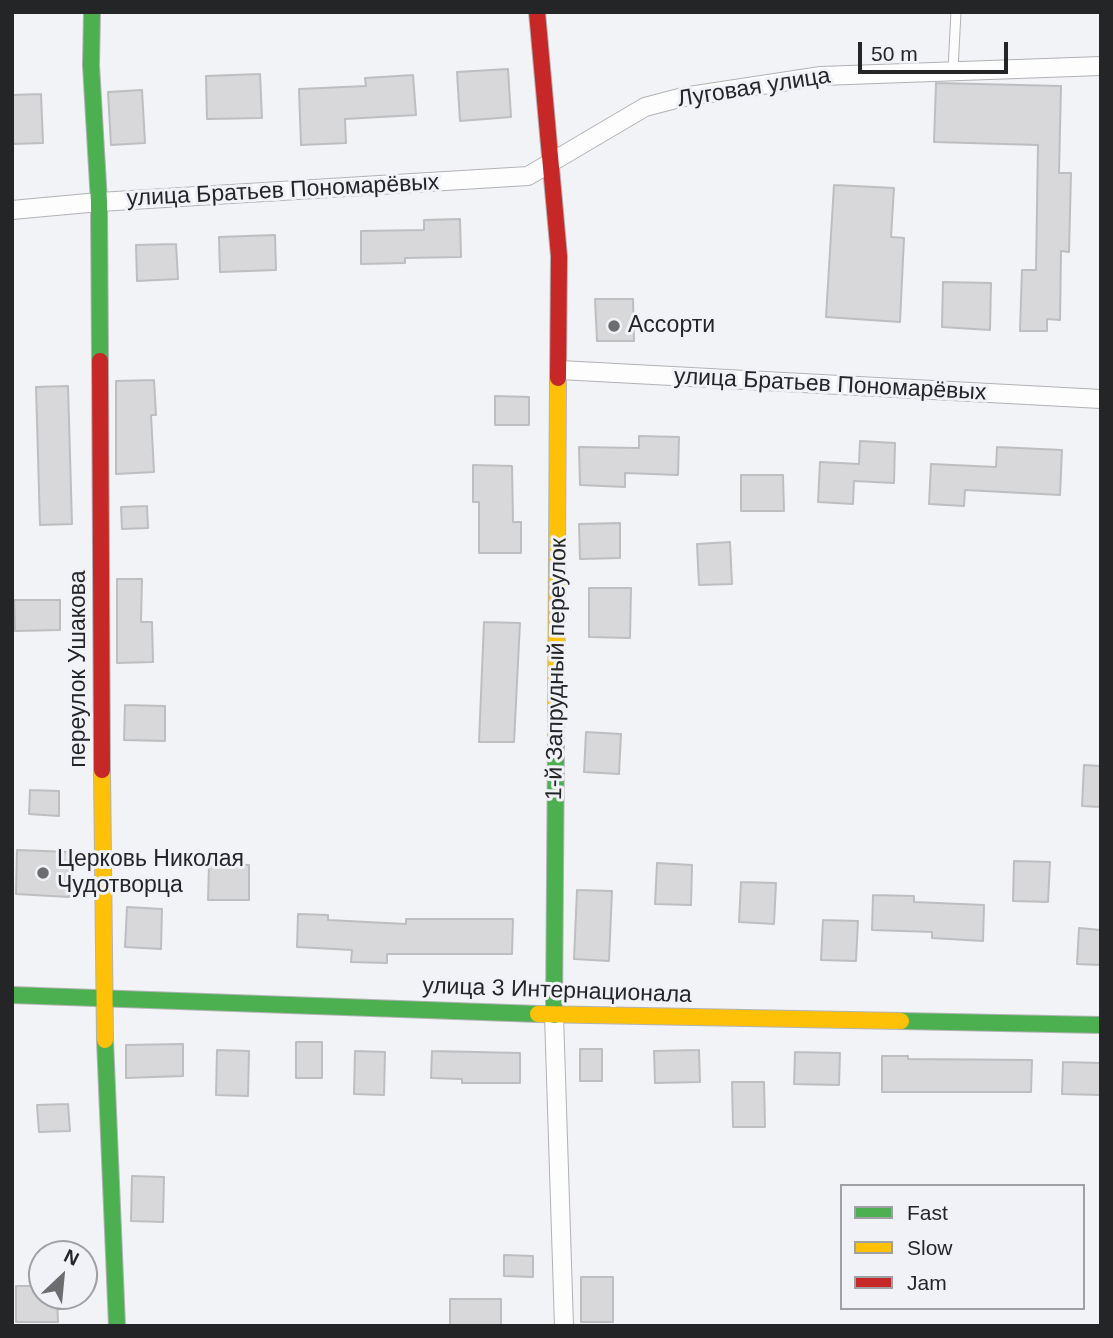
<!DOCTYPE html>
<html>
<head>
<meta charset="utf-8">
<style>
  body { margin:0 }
  #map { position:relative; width:1113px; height:1338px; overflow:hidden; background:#f2f3f6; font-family:Arial,sans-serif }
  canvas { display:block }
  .frame { position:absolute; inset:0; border:14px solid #242527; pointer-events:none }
  .legend { position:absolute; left:840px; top:1184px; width:245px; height:126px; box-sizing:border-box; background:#f0f2f8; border:2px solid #9ea0a4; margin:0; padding:9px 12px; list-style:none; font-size:21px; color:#242527 }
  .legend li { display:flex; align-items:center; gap:14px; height:35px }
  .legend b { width:35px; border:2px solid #9ea0a4 }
  .north { position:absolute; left:28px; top:1240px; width:70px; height:70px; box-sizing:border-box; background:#f0f2f8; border:2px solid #9ea0a4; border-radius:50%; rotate:26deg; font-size:19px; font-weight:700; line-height:28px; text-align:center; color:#242527 }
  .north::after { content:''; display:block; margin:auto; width:24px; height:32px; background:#6c6d6f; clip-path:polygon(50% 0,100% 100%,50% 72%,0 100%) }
  .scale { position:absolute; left:858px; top:42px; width:150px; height:32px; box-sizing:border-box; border:4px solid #242527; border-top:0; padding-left:9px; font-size:21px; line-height:24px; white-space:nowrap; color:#242527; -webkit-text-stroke:5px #f0f2f8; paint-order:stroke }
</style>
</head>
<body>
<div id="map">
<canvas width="1113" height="1338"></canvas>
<div class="frame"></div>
<ul class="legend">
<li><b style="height:9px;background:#4caf50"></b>Fast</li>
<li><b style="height:9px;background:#ffc107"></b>Slow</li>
<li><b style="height:9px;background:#c62828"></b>Jam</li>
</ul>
<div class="north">N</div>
<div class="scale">50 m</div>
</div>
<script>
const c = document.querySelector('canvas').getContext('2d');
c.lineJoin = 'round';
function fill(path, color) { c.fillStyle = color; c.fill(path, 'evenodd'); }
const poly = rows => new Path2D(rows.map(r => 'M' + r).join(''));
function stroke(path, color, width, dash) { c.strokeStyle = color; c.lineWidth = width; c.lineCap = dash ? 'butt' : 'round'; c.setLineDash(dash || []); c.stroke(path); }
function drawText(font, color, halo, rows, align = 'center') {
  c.font = font + ' Arial,sans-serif'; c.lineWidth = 6; c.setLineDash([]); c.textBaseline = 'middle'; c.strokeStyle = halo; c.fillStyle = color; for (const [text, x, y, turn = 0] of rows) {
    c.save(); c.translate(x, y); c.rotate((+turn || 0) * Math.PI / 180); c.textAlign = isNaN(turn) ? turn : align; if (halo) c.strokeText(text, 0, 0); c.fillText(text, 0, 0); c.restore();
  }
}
const building = poly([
  [508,69,511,117,460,121,457,72,508,69],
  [260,74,262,118,207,119,206,76,260,74],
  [413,75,416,115,345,119,346,143,301,145,299,89,366,86,365,78,413,75],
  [936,83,1061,86,1059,173,1071,173,1069,252,1061,251,1060,320,1047,319,1047,331,1020,331,1022,270,1036,270,1038,145,934,142,936,83],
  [142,90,145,143,111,145,108,92,142,90],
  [41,94,43,143,12,144,12,95,41,94],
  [834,185,894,188,891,237,904,238,900,322,826,317,834,185],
  [460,219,461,257,405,258,405,263,361,264,361,231,424,230,424,220,460,219],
  [275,235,276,270,220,272,219,237,275,235],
  [176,244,178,279,137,281,136,245,176,244],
  [943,282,991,283,990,330,942,327,943,282],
  [595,299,633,299,634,341,597,341,595,299],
  [154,380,156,415,151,415,154,472,116,474,116,381,154,380],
  [68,386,72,524,40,525,36,387,68,386],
  [495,396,529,397,529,425,495,425,495,396],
  [639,436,679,437,678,475,625,473,625,487,580,485,579,447,639,448,639,436],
  [860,441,895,443,894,483,854,481,853,504,818,502,820,462,859,464,860,441],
  [997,447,1062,450,1060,495,965,490,964,506,929,504,931,464,996,467,997,447],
  [473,465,512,466,513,522,521,522,521,553,479,553,479,502,473,502,473,465],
  [741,475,783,475,784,511,741,511,741,475],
  [147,506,148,528,122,529,121,507,147,506],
  [620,523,620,558,580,559,579,524,620,523],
  [730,542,732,584,699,585,697,544,730,542],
  [117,579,142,579,141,622,152,622,153,662,117,663,117,579],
  [589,588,631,588,630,638,589,637,589,588],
  [14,600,60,600,60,630,15,631,14,600],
  [484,622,520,623,514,742,479,742,484,622],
  [125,705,165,706,165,741,124,740,125,705],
  [586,732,621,734,619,774,584,772,586,732],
  [1084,765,1101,766,1101,807,1082,806,1084,765],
  [30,790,59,791,59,816,29,814,30,790],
  [17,850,70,852,69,897,16,894,17,850],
  [1014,861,1050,862,1048,902,1013,901,1014,861],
  [657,863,692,865,691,905,655,904,657,863],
  [209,864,249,865,249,900,208,900,209,864],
  [741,882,776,883,774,924,739,922,741,882],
  [577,890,612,891,609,961,574,959,577,890],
  [873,895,914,896,914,902,984,905,983,941,932,938,932,932,872,930,873,895],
  [127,907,162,909,161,949,125,947,127,907],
  [298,914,328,915,328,920,406,924,406,919,513,919,512,954,387,954,387,963,351,962,352,950,297,947,298,914],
  [823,920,858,921,856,961,821,960,823,920],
  [1079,928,1101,930,1101,965,1077,964,1079,928],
  [296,1042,322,1042,322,1078,296,1078,296,1042],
  [183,1044,183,1076,126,1078,126,1045,183,1044],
  [580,1049,602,1049,602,1081,580,1081,580,1049],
  [217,1050,249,1051,248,1096,216,1095,217,1050],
  [699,1050,700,1082,655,1083,654,1051,699,1050],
  [355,1051,385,1052,384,1095,354,1094,355,1051],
  [432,1051,520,1053,520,1083,462,1083,462,1079,431,1078,432,1051],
  [795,1052,840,1053,839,1085,794,1084,795,1052],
  [882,1056,908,1056,908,1059,1032,1060,1031,1092,882,1092,882,1056],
  [1063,1062,1101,1063,1101,1095,1062,1094,1063,1062],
  [732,1082,764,1082,765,1127,733,1127,732,1082],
  [68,1104,70,1131,39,1132,37,1105,68,1104],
  [132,1176,164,1177,163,1222,131,1221,132,1176],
  [504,1255,533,1256,533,1277,504,1276,504,1255],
  [581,1277,613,1277,613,1322,581,1322,581,1277],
  [16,1286,42,1286,42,1296,57,1296,58,1322,16,1322,16,1286],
  [450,1299,501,1299,501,1326,450,1326,450,1299]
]);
const lane = poly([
  [953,70,956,12]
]);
const street = poly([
  [12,210,99,202,528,176,645,107,683,97,821,76,1101,66],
  [560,370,1101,399],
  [554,1015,564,1326]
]);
const fast = poly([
  [92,12,91,65,99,202,100,361],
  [12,995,538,1014],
  [554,1015,556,737],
  [901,1021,1101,1025],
  [105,1040,117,1326]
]);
const slow = poly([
  [556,737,558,378],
  [102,770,105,1040],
  [538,1014,901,1021]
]);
const jam = poly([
  [537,12,559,256,558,378],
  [100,361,102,770]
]);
const markers = [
  [614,326,7,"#6c6d6f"],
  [43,873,7,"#6c6d6f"]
];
const streetNames = [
  ["Луговая улица",754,88,-9],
  ["улица Братьев Пономарёвых",283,191,-3],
  ["улица Братьев Пономарёвых",830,385,3],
  ["переулок Ушакова",79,669,-90],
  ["1-й Запрудный переулок",557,669,-89],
  ["улица 3 Интернационала",557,991,2]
];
const poiNames = [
  ["Ассорти",628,326],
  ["Церковь Николая",57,860],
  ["Чудотворца",57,886]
];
fill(building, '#d8d8da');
stroke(building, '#bdbec0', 2);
stroke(lane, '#b1b2b5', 11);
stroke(street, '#b1b2b5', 20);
stroke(fast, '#b1b2b5', 18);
stroke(slow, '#b1b2b5', 18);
stroke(jam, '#b1b2b5', 18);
stroke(lane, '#fdfdfe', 9);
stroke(street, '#fdfdfe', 18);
stroke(fast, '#4caf50', 16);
stroke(slow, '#ffc107', 16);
stroke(jam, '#c62828', 16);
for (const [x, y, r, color] of markers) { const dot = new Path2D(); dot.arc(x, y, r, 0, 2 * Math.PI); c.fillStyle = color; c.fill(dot); stroke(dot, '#f0f2f8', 2.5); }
drawText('23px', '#242527', '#f0f2f8', streetNames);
drawText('23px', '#242527', '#f0f2f8', poiNames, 'left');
</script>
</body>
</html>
